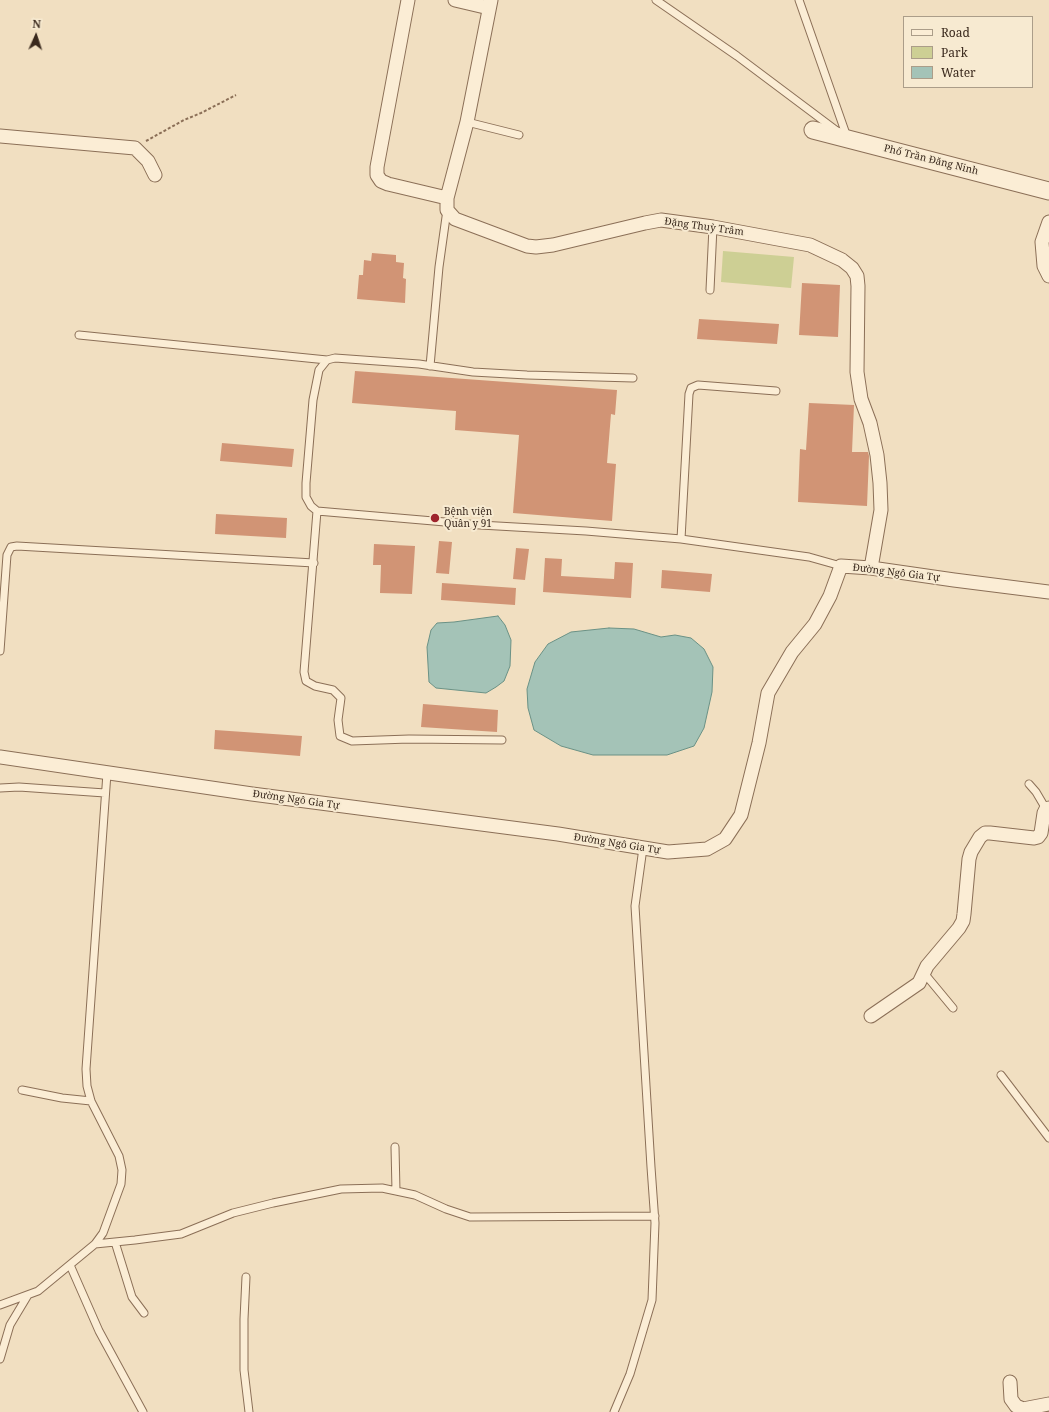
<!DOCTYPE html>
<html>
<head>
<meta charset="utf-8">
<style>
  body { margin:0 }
  #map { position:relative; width:1049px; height:1412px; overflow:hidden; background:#f1dfc1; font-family:"Noto Serif",serif }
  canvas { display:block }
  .legend { position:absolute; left:903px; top:16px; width:130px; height:72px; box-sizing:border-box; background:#f7ead1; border:1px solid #ab9d89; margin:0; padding:5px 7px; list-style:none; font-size:12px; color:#3a291d }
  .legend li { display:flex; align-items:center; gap:8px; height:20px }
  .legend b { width:20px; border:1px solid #ab9d89 }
  .north { position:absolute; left:16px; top:16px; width:40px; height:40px; -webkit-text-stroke:3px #f7ead1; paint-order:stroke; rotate:3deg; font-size:11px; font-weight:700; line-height:16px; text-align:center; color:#3a291d }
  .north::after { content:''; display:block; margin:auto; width:14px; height:18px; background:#3a291d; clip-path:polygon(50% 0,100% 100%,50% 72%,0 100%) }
</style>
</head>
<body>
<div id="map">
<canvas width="1049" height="1412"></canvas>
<ul class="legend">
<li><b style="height:5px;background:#fbedd5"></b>Road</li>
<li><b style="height:11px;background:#cdcf94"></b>Park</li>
<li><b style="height:11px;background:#a4c3b7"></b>Water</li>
</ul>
<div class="north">N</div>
</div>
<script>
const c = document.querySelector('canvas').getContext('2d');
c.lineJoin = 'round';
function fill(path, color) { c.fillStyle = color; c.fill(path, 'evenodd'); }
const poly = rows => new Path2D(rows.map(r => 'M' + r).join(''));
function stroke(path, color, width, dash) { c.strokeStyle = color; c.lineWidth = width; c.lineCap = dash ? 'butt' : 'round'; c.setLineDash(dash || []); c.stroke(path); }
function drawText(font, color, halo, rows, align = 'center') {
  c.font = font + ' "Noto Serif",serif'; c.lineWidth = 4; c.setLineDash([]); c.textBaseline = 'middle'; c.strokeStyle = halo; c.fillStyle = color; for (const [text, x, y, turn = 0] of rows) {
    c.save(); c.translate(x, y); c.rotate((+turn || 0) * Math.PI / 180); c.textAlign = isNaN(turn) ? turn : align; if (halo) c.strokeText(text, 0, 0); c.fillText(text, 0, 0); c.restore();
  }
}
const green = poly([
  [723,251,794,257,791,288,721,282]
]);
const water = poly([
  [498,616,505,625,511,640,510,666,504,681,496,687,486,693,436,688,429,682,427,647,431,630,437,623,454,622,498,616],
  [609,628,634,629,661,637,675,635,691,638,704,649,713,667,712,692,704,728,694,746,667,755,593,755,561,746,534,730,528,708,527,689,535,662,548,644,571,632,609,628]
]);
const building = poly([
  [372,253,396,255,396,262,404,263,403,278,406,279,405,303,357,299,359,275,363,275,364,260,371,261],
  [802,283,840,285,838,337,799,335],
  [699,319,779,324,777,344,697,339],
  [355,371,617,390,615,415,611,414,607,463,616,464,612,521,513,513,519,435,455,430,456,411,352,403],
  [809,403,854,405,852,452,868,452,869,456,867,506,798,502,800,449,806,450],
  [222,443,294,449,292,467,220,461],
  [216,514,287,518,286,538,215,534],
  [439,541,452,542,449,574,436,573],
  [374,544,415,546,412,594,380,593,381,565,373,565],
  [516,548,529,549,525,580,513,579],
  [545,558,562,559,561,576,614,579,615,562,633,563,631,598,543,592],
  [662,570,712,574,710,592,661,588],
  [442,583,516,588,515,605,441,600],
  [423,704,498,710,497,732,421,727],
  [215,730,302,736,300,756,214,749]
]);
const path = poly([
  [146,141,184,120,201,113,236,95]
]);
const service = poly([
  [656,0,737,56,837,131],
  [799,0,847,137],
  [467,122,519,135],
  [710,290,713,227],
  [79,335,327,360],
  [430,366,439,267,447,210],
  [633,378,527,375,473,372,419,364,335,358,327,360,319,370,313,400,306,483,306,497,311,506,317,511,480,525,586,531,681,539,809,557,841,566],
  [317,511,304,672,306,681,315,686,333,690,341,698,338,720,340,736,352,741,409,739,502,740],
  [681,539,689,394,691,388,698,385,776,391],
  [0,651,7,555,11,547,17,546,314,563],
  [1029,784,1036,792,1046,809],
  [0,788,19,787,105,793],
  [924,973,953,1008],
  [1001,1075,1049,1138],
  [22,1090,62,1098,91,1101],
  [395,1147,396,1191],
  [115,1242,132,1297,144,1313],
  [95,1244,135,1240,181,1234,233,1213,273,1203,341,1189,382,1188,415,1195,446,1209,470,1217,655,1216],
  [70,1265,99,1331,143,1412],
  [246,1277,244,1319,244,1370,249,1412],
  [0,1305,38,1291,95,1244,103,1233,121,1184,122,1170,119,1156,91,1101,87,1086,86,1069,107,773],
  [0,1359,10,1325,28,1295],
  [614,1412,630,1374,652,1300,655,1223,651,1167,635,906,643,848]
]);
const minor = poly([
  [408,0,377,167,377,175,381,181,388,184,447,198],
  [455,0,489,8],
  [491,0,467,122,447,198,447,210,455,219,527,246,536,247,553,245,645,223,661,220,713,227,810,245,842,260,852,268,857,276,858,286,857,372,861,399,870,423,877,455,880,483,881,510,871,568],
  [0,136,135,148,148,161,155,175],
  [1049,222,1042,242,1044,266,1049,276],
  [0,757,252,794,558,834,668,852,707,849,725,839,741,815,759,743,768,693,792,652,815,624,830,596,841,566,871,568,954,580,1049,592],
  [871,1016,919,983,927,966,959,928,963,921,964,914,969,859,971,852,980,837,985,833,990,833,1034,838,1038,837,1041,833,1044,813,1046,809,1049,808],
  [1010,1382,1011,1399,1016,1406,1023,1409,1049,1404]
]);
const tertiary = poly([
  [813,130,1049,191]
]);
const markers = [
  [435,518,5,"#9e242d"]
];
const streetNames = [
  ["Phố Trần Đăng Ninh",931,160,14],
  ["Đặng Thuỳ Trâm",704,227,8],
  ["Đường Ngô Gia Tự",896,573,7],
  ["Đường Ngô Gia Tự",296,800,8],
  ["Đường Ngô Gia Tự",617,844,9]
];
const poiNames = [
  ["Bệnh viện",444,512],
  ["Quân y 91",444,524]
];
fill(green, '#cdcf94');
fill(water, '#a4c3b7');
stroke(water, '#6a9185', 1);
fill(building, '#d19475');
stroke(service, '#8b6f57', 9);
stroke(minor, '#8b6f57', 15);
stroke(tertiary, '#8b6f57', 19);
stroke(path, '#8b6f57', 2, [3, 2]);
stroke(service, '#fbedd5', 7);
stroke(minor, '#fbedd5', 13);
stroke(tertiary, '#fbedd5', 17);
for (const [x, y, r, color] of markers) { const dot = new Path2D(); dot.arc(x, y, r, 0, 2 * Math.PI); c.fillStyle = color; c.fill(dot); stroke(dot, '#f7ead1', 1.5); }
drawText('10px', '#3a291d', '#f7ead1', streetNames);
drawText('10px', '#3a291d', '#f7ead1', poiNames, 'left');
</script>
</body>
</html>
